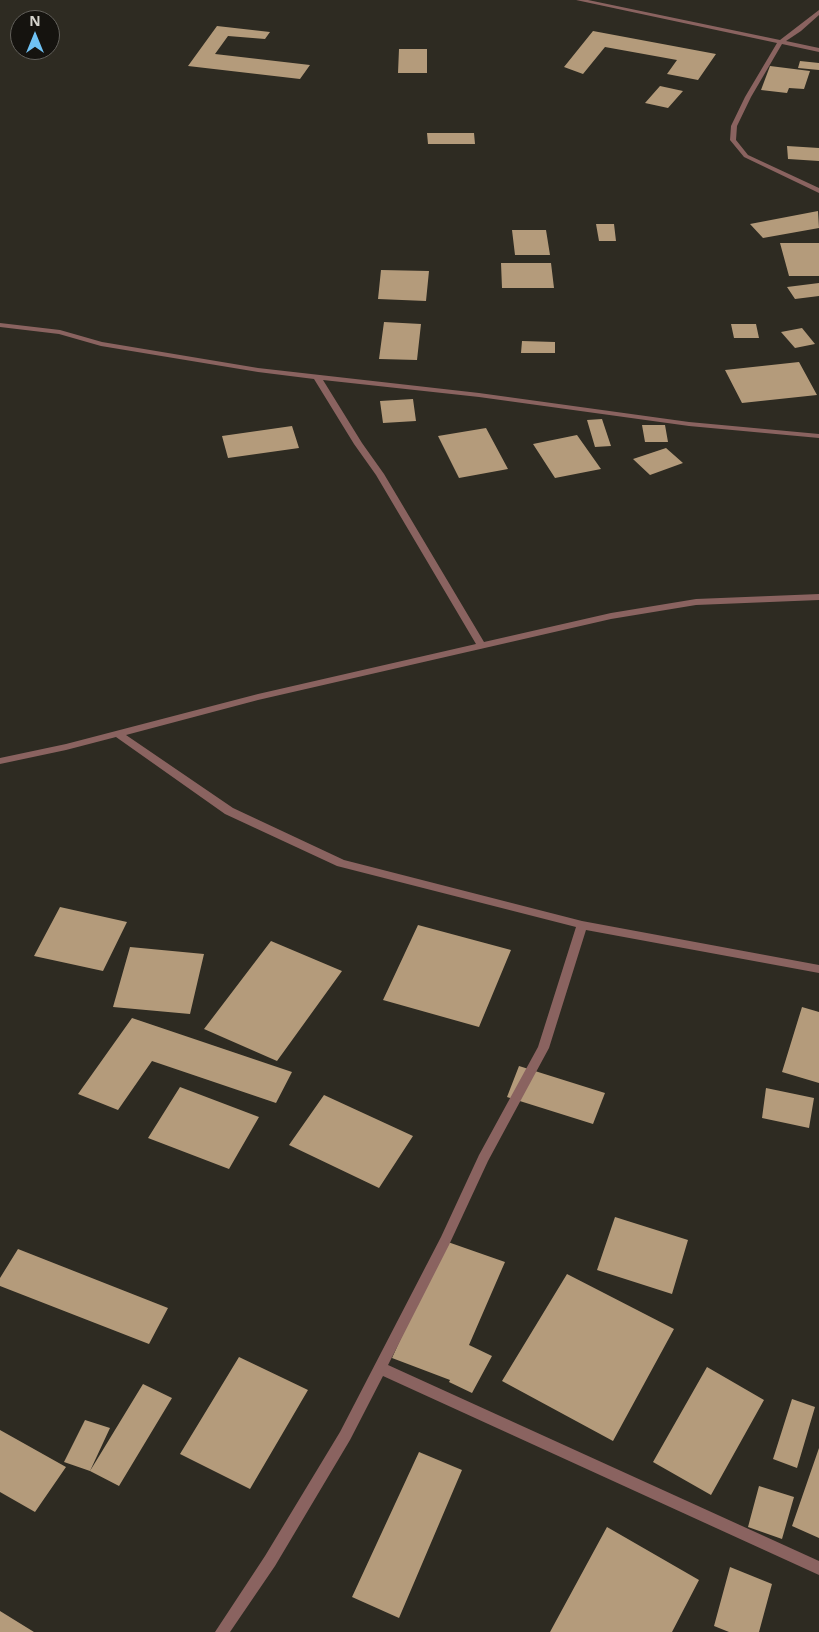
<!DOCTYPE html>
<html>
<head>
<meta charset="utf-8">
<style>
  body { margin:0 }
  #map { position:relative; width:819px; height:1632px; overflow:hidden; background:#2e2b22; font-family:"Open Sans",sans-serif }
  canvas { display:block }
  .north { position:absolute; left:10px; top:10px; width:50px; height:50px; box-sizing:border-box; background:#15130f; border:1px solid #62605b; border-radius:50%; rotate:0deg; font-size:14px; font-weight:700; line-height:20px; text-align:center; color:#d5d3cd }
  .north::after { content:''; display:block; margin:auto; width:18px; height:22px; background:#6fc2f4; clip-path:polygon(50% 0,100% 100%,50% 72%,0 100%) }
</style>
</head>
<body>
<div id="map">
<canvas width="819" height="1632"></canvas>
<div class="north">N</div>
</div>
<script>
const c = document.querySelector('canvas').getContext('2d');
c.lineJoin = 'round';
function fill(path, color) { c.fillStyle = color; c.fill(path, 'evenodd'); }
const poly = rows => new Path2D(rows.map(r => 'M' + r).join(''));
const building = poly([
  [217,26,270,32,265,39,228,36,215,54,310,65,300,79,188,66],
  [593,31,716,54,698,80,667,74,677,60,605,47,583,74,564,67],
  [399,49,427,49,427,73,398,73],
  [800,61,819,63,819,70,798,68],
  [770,66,810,71,804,89,789,88,787,93,761,90],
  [660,86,683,91,668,108,645,103],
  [427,133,474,133,475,144,428,144],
  [787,146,819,148,819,161,788,159],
  [818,211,819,228,763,238,750,224],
  [596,224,614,224,616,241,599,241],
  [512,230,546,230,550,255,515,255],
  [780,243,819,243,819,276,789,276],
  [501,263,551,263,554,288,502,288],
  [381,270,429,271,426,301,378,299],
  [819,283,819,296,795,299,787,287],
  [384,322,421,324,417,360,379,359],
  [731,324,756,324,759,338,734,338],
  [802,328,815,344,795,348,781,332],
  [522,341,555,342,555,353,521,353],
  [799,362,817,395,742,403,725,370],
  [413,399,416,421,383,423,380,401],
  [602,419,611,446,595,447,587,420],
  [642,425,665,425,668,442,645,442],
  [292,426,299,448,228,458,222,436],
  [486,428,508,469,459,478,438,436],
  [577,435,601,469,555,478,533,444],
  [666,448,683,463,650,475,633,459],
  [60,907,127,922,103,971,34,956],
  [418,925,511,950,479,1027,383,1000],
  [271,941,342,971,277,1061,204,1029],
  [130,947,204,954,190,1014,113,1007],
  [802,1007,819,1012,819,1083,782,1072],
  [132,1018,292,1072,276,1103,152,1061,118,1110,78,1094],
  [519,1066,605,1093,593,1124,507,1097],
  [180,1087,259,1117,229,1169,148,1138],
  [766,1088,814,1098,809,1128,762,1118],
  [324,1095,413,1136,379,1188,289,1145],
  [615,1217,688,1240,672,1294,597,1270],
  [445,1241,505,1262,469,1345,492,1356,472,1393,449,1382,450,1380,392,1358],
  [18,1249,168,1308,149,1344,0,1286,0,1278],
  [567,1274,674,1329,613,1441,502,1381],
  [239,1357,308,1390,250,1489,180,1454],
  [707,1367,764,1400,711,1495,653,1462],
  [143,1384,172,1398,119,1486,90,1471],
  [792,1399,815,1407,797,1468,773,1459],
  [85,1420,110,1428,90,1471,64,1462],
  [0,1430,66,1467,35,1512,0,1492],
  [819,1448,819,1538,792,1526],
  [419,1452,462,1470,399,1618,352,1597],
  [759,1486,794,1497,782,1539,748,1527],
  [607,1527,699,1580,672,1632,550,1632],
  [730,1567,772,1584,759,1632,729,1632,714,1626],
  [0,1611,34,1632,0,1632]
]);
const street = poly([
  [576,0,588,0,780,40,819,10,819,15,801,31,786,41,819,48,819,52,782,44,751,97,737,126,736,140,748,155,819,188,819,193,744,157,730,140,731,126,745,97,777,43,576,0],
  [0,323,60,330,102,342,258,368,479,393,689,422,819,434,819,438,689,426,479,397,323,380,362,443,384,474,484,642,611,613,696,599,819,594,819,600,696,605,611,619,258,700,126,735,233,808,344,860,582,921,819,965,819,973,586,930,549,1048,488,1161,449,1245,388,1365,819,1561,819,1575,383,1376,350,1440,275,1566,230,1632,215,1632,265,1556,340,1432,441,1237,479,1155,538,1047,576,927,337,866,225,814,116,737,66,750,0,764,0,758,66,744,258,694,476,644,376,475,354,444,314,379,258,372,101,346,59,334,0,327,0,323]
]);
fill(building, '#b49b7b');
fill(street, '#8a6360');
</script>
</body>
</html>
